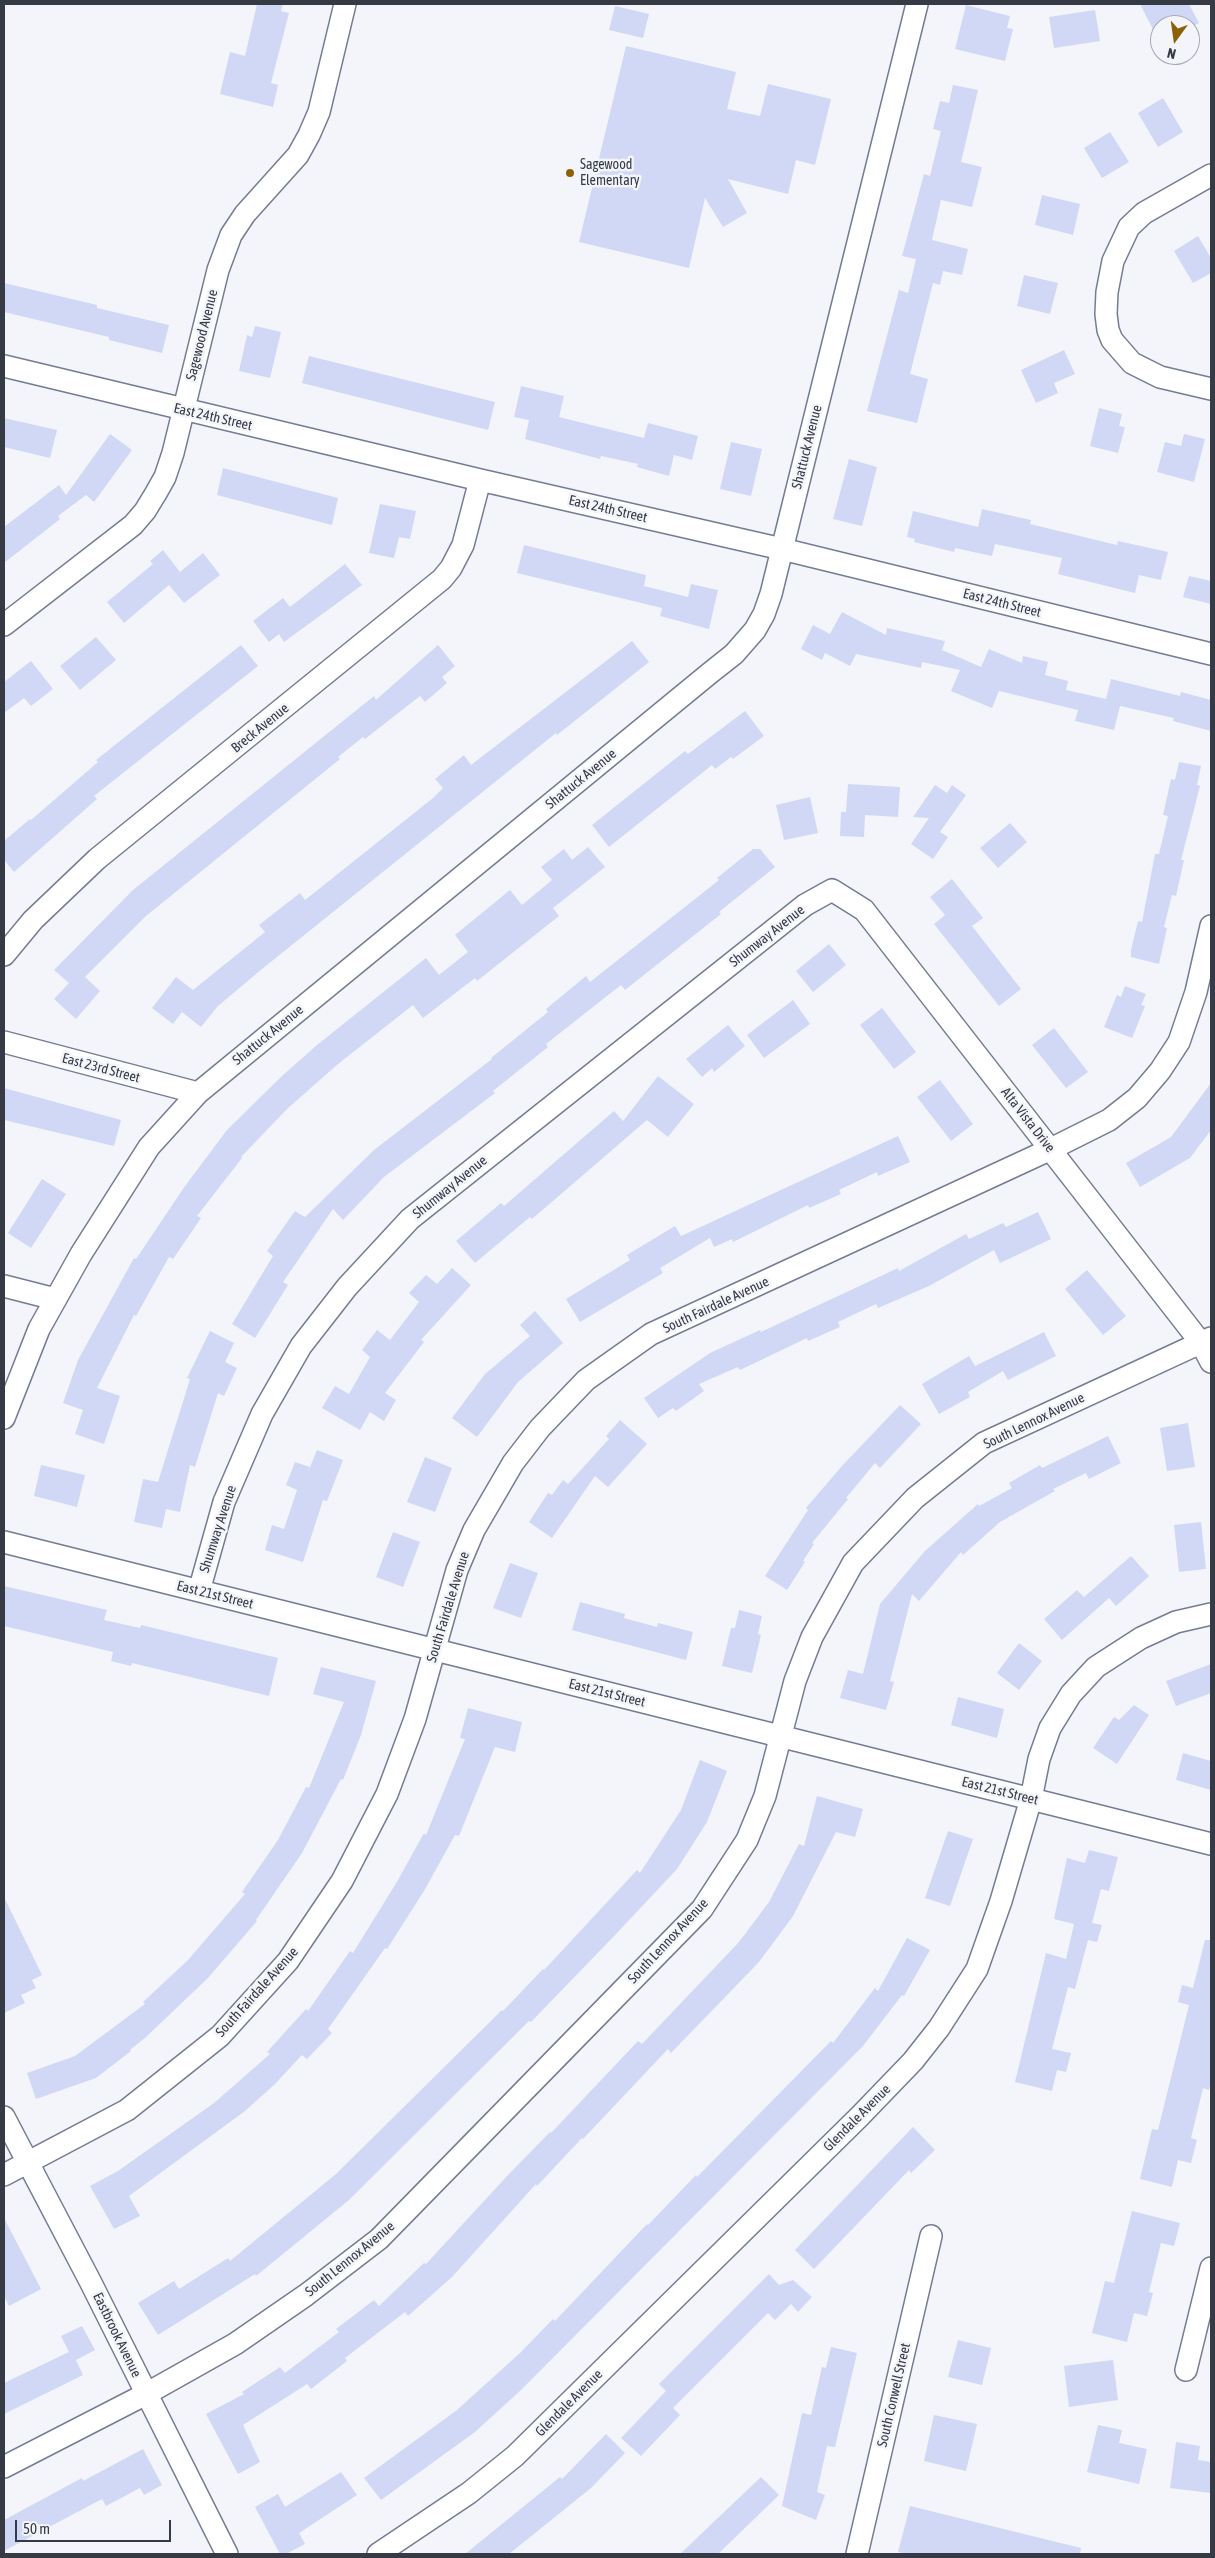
<!DOCTYPE html>
<html>
<head>
<meta charset="utf-8">
<style>
  body { margin:0 }
  #map { position:relative; width:1215px; height:2558px; overflow:hidden; background:#f3f5fa; font-family:"Asap Condensed",sans-serif }
  canvas { display:block }
  .frame { position:absolute; inset:0; border:5px solid #363a45; pointer-events:none }
  .north { position:absolute; left:1150px; top:15px; width:50px; height:50px; box-sizing:border-box; background:#f3f5fa; border:1px solid #a7aab2; border-radius:50%; rotate:194deg; font-size:14px; font-weight:700; line-height:20px; text-align:center; color:#363a45 }
  .north::after { content:''; display:block; margin:auto; width:18px; height:22px; background:#8d6106; clip-path:polygon(50% 0,100% 100%,50% 72%,0 100%) }
  .scale { position:absolute; left:15px; top:2520px; width:156px; height:22px; box-sizing:border-box; border:2px solid #363a45; border-top:0; padding-left:6px; font-size:15px; line-height:18px; white-space:nowrap; color:#363a45; -webkit-text-stroke:4px #f3f5fa; paint-order:stroke }
</style>
</head>
<body>
<div id="map">
<canvas width="1215" height="2558"></canvas>
<div class="frame"></div>
<div class="north">N</div>
<div class="scale">50 m</div>
</div>
<script>
const c = document.querySelector('canvas').getContext('2d');
c.lineJoin = 'round';
function fill(path, color) { c.fillStyle = color; c.fill(path, 'evenodd'); }
const poly = rows => new Path2D(rows.map(r => 'M' + r).join(''));
function stroke(path, color, width, dash) { c.strokeStyle = color; c.lineWidth = width; c.lineCap = dash ? 'butt' : 'round'; c.setLineDash(dash || []); c.stroke(path); }
function drawText(font, color, halo, rows, align = 'center') {
  c.font = font + ' "Asap Condensed",sans-serif'; c.lineWidth = 5; c.setLineDash([]); c.textBaseline = 'middle'; c.strokeStyle = halo; c.fillStyle = color; for (const [text, x, y, turn = 0] of rows) {
    c.save(); c.translate(x, y); c.rotate((+turn || 0) * Math.PI / 180); c.textAlign = isNaN(turn) ? turn : align; if (halo) c.strokeText(text, 0, 0); c.fillText(text, 0, 0); c.restore();
  }
}
const building = poly([
  [257,4,283,4,281,11,289,13,271,83,278,85,273,107,220,94,230,52,245,56],
  [1140,4,1189,4,1199,23,1190,28,1190,25,1160,25,1160,43],
  [966,5,1010,16,1007,28,1013,29,1005,61,955,49],
  [615,6,649,14,643,38,609,30],
  [1095,10,1100,41,1054,48,1049,17],
  [626,46,736,72,727,109,760,116,768,84,831,99,815,165,796,160,788,194,728,179,747,213,723,227,705,198,689,268,579,242],
  [953,85,978,90,961,162,982,167,972,207,941,200,932,240,968,249,962,275,943,271,940,285,933,283,910,374,928,379,917,423,867,411,899,290,908,293,916,259,902,256,924,174,930,176,941,131,933,129,940,101,949,103],
  [1163,98,1183,132,1158,147,1138,113],
  [1110,132,1129,162,1102,178,1084,148],
  [1042,195,1080,204,1073,235,1035,225],
  [1198,236,1211,258,1211,273,1193,283,1174,251],
  [1024,275,1058,283,1050,314,1017,306],
  [4,283,97,305,97,308,169,325,162,353,109,340,109,337,4,312],
  [255,326,281,332,270,378,239,371,247,335,252,337],
  [1064,350,1075,374,1054,383,1058,393,1036,403,1021,370],
  [309,356,495,402,488,430,302,383],
  [521,386,564,396,559,417,644,438,648,423,698,436,692,460,674,455,669,476,637,467,638,464,601,456,600,459,525,439,529,420,514,417],
  [1099,408,1122,414,1119,426,1125,427,1118,453,1090,446],
  [4,418,57,430,50,458,4,447],
  [110,434,132,450,94,502,86,495,58,516,60,519,4,563,4,527,59,485,66,495],
  [1184,434,1205,439,1194,482,1157,472,1165,442,1181,446],
  [731,442,762,449,751,496,720,489],
  [849,459,877,467,862,526,833,519],
  [223,468,338,498,332,525,217,495],
  [380,504,416,511,410,539,399,537,394,558,369,553],
  [982,509,1031,520,1030,524,1117,545,1118,541,1168,552,1161,580,1139,575,1135,593,1058,574,1062,558,995,544,992,556,955,548,954,552,914,542,915,539,907,537,913,511,978,527],
  [524,545,646,575,644,586,688,597,691,584,718,590,709,629,660,616,662,608,517,573],
  [163,550,180,572,203,553,220,575,184,603,169,585,124,623,107,602,153,564,150,561],
  [345,564,362,585,284,642,279,634,269,642,253,621,283,598,290,607],
  [1189,576,1211,581,1211,604,1183,597],
  [842,612,886,635,887,628,945,641,942,650,981,667,989,649,1022,663,1023,656,1048,662,1045,675,1068,681,1066,690,1106,699,1111,679,1180,696,1181,692,1211,700,1211,731,1173,721,1174,718,1120,706,1114,730,1075,721,1078,710,999,691,992,708,951,691,960,670,922,662,921,668,856,654,850,666,825,653,822,660,801,649,813,625,830,634],
  [96,637,116,660,80,690,60,666],
  [632,641,649,662,557,735,556,733,262,969,218,1006,201,1027,182,1012,173,1024,152,1008,176,977,193,990,265,932,259,925,300,893,305,900,433,798,443,788,435,779,464,755,471,765],
  [241,645,258,666,94,796,97,799,14,872,4,860,4,841,30,819,31,820,98,762,96,760],
  [438,645,455,666,442,677,447,683,425,702,420,696,365,739,363,737,338,757,340,759,146,916,85,977,100,991,76,1019,54,999,69,983,54,970,133,890,374,696,376,700],
  [31,661,53,689,31,706,24,698,4,713,4,682],
  [745,711,764,736,733,759,731,757,715,769,712,765,609,847,592,825,685,751,688,754],
  [1179,762,1201,766,1197,785,1200,786,1181,860,1184,860,1176,896,1172,895,1164,927,1167,928,1159,964,1131,957,1131,950,1138,921,1142,922,1155,854,1159,854,1168,816,1163,815,1171,779,1175,780],
  [848,784,900,787,898,817,865,815,864,837,840,836,841,812,846,812],
  [935,785,947,793,952,785,966,795,940,832,948,837,933,859,911,844,929,818,913,817],
  [810,797,818,833,784,840,776,805],
  [1010,823,1027,842,998,868,980,848],
  [588,847,605,867,553,908,559,916,477,981,475,978,423,1018,413,1005,338,1064,287,1109,241,1157,242,1158,197,1216,201,1218,173,1259,169,1257,136,1316,134,1315,97,1388,120,1396,104,1444,75,1434,83,1410,63,1403,78,1360,134,1258,136,1259,185,1186,227,1130,282,1076,317,1045,426,958,439,975,468,952,455,935,510,890,522,905,552,880,541,867,564,849,572,860],
  [753,849,760,849,775,867,719,912,721,914,625,990,621,985,546,1044,548,1047,493,1091,495,1093,384,1177,343,1220,333,1209,283,1282,288,1285,255,1338,232,1324,273,1256,267,1251,295,1211,305,1217,374,1150,492,1059,491,1058,548,1012,546,1009,586,976,590,982,719,880,717,878],
  [952,879,983,918,972,926,1021,989,999,1006,934,924,945,915,930,897],
  [829,944,846,965,813,992,796,971],
  [1125,986,1146,994,1141,1005,1145,1006,1132,1038,1104,1027,1117,995,1121,997],
  [793,1000,810,1024,764,1058,747,1035],
  [882,1008,916,1052,894,1069,860,1025],
  [728,1025,745,1046,714,1072,712,1068,702,1077,686,1059],
  [1054,1028,1088,1072,1066,1088,1032,1045],
  [658,1076,694,1104,668,1137,647,1120,532,1219,530,1217,475,1263,456,1241,501,1203,504,1206,614,1111,623,1121],
  [940,1080,973,1124,951,1141,917,1097],
  [1211,1083,1211,1130,1190,1158,1140,1187,1126,1163,1171,1137],
  [4,1088,121,1120,114,1146,4,1120],
  [898,1136,910,1162,878,1176,877,1172,839,1190,841,1194,809,1208,808,1205,733,1242,732,1239,714,1247,710,1238,660,1268,663,1273,580,1322,566,1299,630,1260,627,1255,675,1226,681,1236],
  [42,1179,66,1194,31,1248,8,1233],
  [1038,1212,1051,1239,1000,1263,994,1250,929,1286,878,1308,876,1304,838,1322,840,1327,808,1341,807,1338,740,1370,738,1367,699,1384,704,1391,676,1411,673,1408,658,1418,644,1398,710,1353,760,1330,761,1332,898,1268,899,1271,966,1234,969,1239,1003,1223,1006,1227],
  [452,1268,471,1285,421,1340,424,1342,385,1393,396,1400,384,1421,370,1412,360,1430,322,1408,335,1386,349,1394,370,1357,362,1350,377,1330,390,1340,419,1302,409,1293,426,1275,437,1284],
  [1087,1270,1126,1316,1103,1335,1065,1289],
  [535,1311,563,1343,518,1382,477,1437,452,1418,485,1374,530,1336,520,1325],
  [210,1331,234,1343,225,1362,237,1368,224,1396,218,1393,195,1467,190,1465,180,1512,166,1509,162,1528,134,1522,143,1479,158,1482,190,1379,187,1378],
  [1044,1332,1056,1356,1008,1380,1003,1371,968,1392,970,1397,939,1414,922,1384,969,1356,975,1366],
  [900,1405,921,1424,880,1468,875,1463,846,1498,848,1499,812,1543,814,1544,803,1561,805,1562,787,1590,765,1576,808,1510,806,1508,841,1467],
  [620,1420,647,1444,608,1487,595,1476,552,1538,529,1522,548,1493,552,1495,563,1480,568,1484,609,1439,606,1436],
  [1188,1423,1195,1467,1167,1471,1160,1428],
  [1108,1436,1121,1463,1089,1479,1086,1473,1053,1489,1055,1491,1000,1522,963,1555,961,1552,919,1601,912,1594,890,1681,894,1682,886,1710,840,1698,848,1670,863,1674,880,1604,925,1551,978,1504,979,1506,1012,1488,1009,1483,1040,1465,1042,1468],
  [317,1450,343,1460,327,1501,323,1500,303,1562,265,1550,272,1525,284,1529,297,1490,286,1485,295,1462,310,1467],
  [425,1457,452,1468,435,1512,407,1502],
  [41,1465,85,1475,77,1507,34,1496],
  [1201,1522,1206,1569,1179,1572,1174,1525],
  [393,1532,420,1542,403,1587,376,1577],
  [1131,1556,1149,1576,1116,1606,1109,1598,1062,1640,1044,1619,1077,1590,1084,1597],
  [510,1563,538,1573,521,1618,493,1608],
  [4,1586,107,1610,104,1620,140,1628,141,1625,278,1658,269,1696,132,1663,131,1666,111,1661,113,1652,4,1626],
  [580,1602,625,1614,624,1618,657,1627,658,1623,693,1632,686,1660,572,1630],
  [739,1610,762,1616,758,1634,761,1635,752,1673,722,1666,731,1628,735,1628],
  [1019,1643,1042,1661,1019,1690,997,1673],
  [1211,1664,1211,1693,1176,1706,1166,1681],
  [321,1667,376,1681,361,1735,343,1780,341,1779,302,1853,256,1920,257,1921,208,1978,146,2037,130,2050,131,2051,96,2078,36,2099,27,2073,75,2056,145,2004,143,2002,188,1960,245,1894,242,1892,278,1840,306,1787,309,1788,344,1702,313,1694],
  [958,1697,1004,1709,997,1738,951,1725],
  [1134,1705,1149,1715,1117,1764,1093,1748,1114,1717,1119,1720],
  [468,1708,522,1722,515,1752,495,1747,459,1836,455,1835,424,1891,387,1949,385,1948,328,2029,332,2033,307,2059,302,2055,275,2084,245,2111,129,2196,140,2216,114,2229,90,2186,118,2171,214,2103,270,2054,267,2052,306,2009,308,2011,350,1951,353,1953,398,1880,424,1833,426,1835,465,1739,460,1738],
  [1183,1753,1211,1761,1211,1790,1176,1780],
  [700,1760,727,1771,707,1822,677,1869,617,1933,531,2022,529,2021,349,2200,256,2276,255,2274,158,2335,138,2303,174,2281,179,2289,228,2258,230,2261,336,2174,502,2010,503,2011,543,1969,544,1970,637,1870,640,1873,681,1810],
  [817,1796,863,1809,855,1837,836,1832,793,1916,759,1962,671,2053,668,2049,583,2139,582,2138,537,2186,536,2184,452,2277,408,2316,405,2312,345,2358,347,2361,311,2389,307,2384,243,2425,260,2462,238,2474,206,2414,244,2394,242,2392,280,2367,285,2373,339,2332,336,2329,374,2300,379,2306,424,2263,426,2264,508,2175,550,2132,551,2133,638,2041,642,2044,739,1942,769,1902,799,1844,804,1846],
  [948,1831,973,1839,950,1906,925,1898],
  [1089,1850,1118,1857,1109,1891,1101,1889,1092,1923,1102,1925,1097,1942,1088,1940,1075,1989,1068,1987,1052,2049,1071,2053,1066,2072,1057,2070,1052,2091,1015,2082,1046,1953,1066,1959,1074,1924,1054,1919,1067,1858,1085,1863],
  [4,1897,42,1975,32,1980,36,1988,21,1995,25,2003,4,2013],
  [907,1938,930,1950,904,1996,902,1995,863,2046,521,2390,475,2432,381,2500,364,2478,457,2410,520,2353,553,2319,555,2321,647,2224,648,2225,696,2175,697,2177,831,2041,833,2043,875,1988,878,1991],
  [1205,1940,1211,1940,1211,2080,1209,2090,1203,2088,1191,2138,1197,2140,1191,2163,1178,2160,1172,2187,1140,2179,1152,2129,1158,2130,1189,2005,1178,2002,1182,1985,1193,1988],
  [913,2127,935,2150,911,2173,909,2170,814,2269,795,2250],
  [1132,2211,1180,2223,1174,2246,1161,2243,1149,2292,1153,2293,1147,2316,1134,2313,1127,2342,1092,2333,1105,2281,1114,2283],
  [4,2218,41,2289,9,2306,4,2296],
  [769,2274,779,2285,793,2280,812,2297,798,2312,791,2304,775,2320,768,2313,673,2408,680,2415,641,2456,621,2438,666,2391,659,2384],
  [82,2326,95,2350,76,2360,83,2375,4,2414,4,2383,69,2352,61,2336],
  [958,2340,991,2348,982,2385,948,2377],
  [831,2347,857,2353,835,2447,827,2446,817,2492,825,2495,816,2520,782,2506,802,2413,811,2415,822,2367,826,2368],
  [1113,2360,1118,2400,1069,2407,1064,2366],
  [934,2415,977,2424,966,2471,924,2461],
  [1098,2425,1122,2430,1119,2443,1147,2449,1139,2484,1087,2472],
  [606,2434,625,2453,591,2488,509,2554,465,2554,560,2477,562,2479],
  [1176,2442,1200,2446,1198,2460,1211,2462,1211,2493,1170,2488],
  [143,2449,162,2485,144,2495,140,2488,106,2506,102,2499,4,2551,4,2520,82,2478,83,2481],
  [341,2472,357,2495,299,2533,305,2544,286,2554,280,2554,255,2507,278,2494,285,2507],
  [761,2477,779,2495,718,2554,680,2554],
  [910,2506,1081,2548,1080,2554,908,2554,898,2552]
]);
const minor = poly([
  [1211,175,1144,213,1129,227,1113,261,1107,292,1106,314,1108,330,1112,340,1132,363,1160,377,1211,389],
  [4,366,480,480,782,549,1211,654],
  [4,625,133,525,145,511,156,493,165,477,173,453,218,270,231,235,245,214,298,155,309,135,319,112,345,4],
  [4,955,33,920,97,859,442,579,451,568,463,545,480,480],
  [4,1042,198,1093],
  [4,1286,55,1299],
  [4,1418,39,1329,81,1254,149,1147,198,1093,710,673,734,654,755,630,764,614,771,594,917,4],
  [4,1542,1211,1844],
  [199,1591,224,1502,262,1414,301,1346,347,1287,410,1219,805,905,832,890,864,910,1201,1343,1211,1362],
  [4,2117,90,2281,227,2554],
  [4,2175,127,2110,220,2036,288,1961,342,1881,387,1794,415,1719,457,1570,474,1530,513,1463,540,1428,586,1380,651,1334,1051,1149,1109,1120,1137,1098,1160,1071,1179,1042,1196,992,1211,926],
  [1186,2370,1211,2268],
  [4,2467,146,2394,235,2344,306,2295,379,2239,702,1909,747,1840,765,1796,795,1681,812,1637,853,1563,915,1498,984,1443,1211,1338],
  [378,2554,469,2493,515,2456,860,2116,913,2061,939,2028,977,1969,1001,1901,1031,1799,1039,1759,1050,1728,1071,1694,1096,1667,1141,1638,1176,1622,1211,1614],
  [857,2554,931,2236]
]);
const markers = [
  [570,173,5,"#8d6106"]
];
const poiNames = [
  ["Sagewood",580,165],
  ["Elementary",580,181]
];
const streetNames = [
  ["Sagewood Avenue",202,335,-76],
  ["East 24th Street",213,417,13],
  ["Shattuck Avenue",807,447,-76],
  ["East 24th Street",608,509,13],
  ["East 24th Street",1002,603,14],
  ["Breck Avenue",260,728,-39],
  ["Shattuck Avenue",581,779,-39],
  ["Shumway Avenue",767,936,-38],
  ["Shattuck Avenue",268,1035,-39],
  ["East 23rd Street",101,1068,15],
  ["Alta Vista Drive",1028,1120,52],
  ["Shumway Avenue",450,1187,-39],
  ["South Fairdale Avenue",716,1305,-25],
  ["South Lennox Avenue",1034,1421,-26],
  ["Shumway Avenue",218,1529,-72],
  ["East 21st Street",215,1595,14],
  ["South Fairdale Avenue",448,1607,-73],
  ["East 21st Street",607,1693,14],
  ["East 21st Street",1000,1791,14],
  ["South Lennox Avenue",668,1941,-47],
  ["South Fairdale Avenue",257,1992,-48],
  ["Glendale Avenue",857,2118,-45],
  ["South Lennox Avenue",350,2259,-39],
  ["Eastbrook Avenue",117,2335,64],
  ["South Conwell Street",894,2395,-77],
  ["Glendale Avenue",569,2403,-45]
];
fill(building, '#d0d8f5');
stroke(minor, '#747c95', 24);
stroke(minor, '#fff', 21);
for (const [x, y, r, color] of markers) { const dot = new Path2D(); dot.arc(x, y, r, 0, 2 * Math.PI); c.fillStyle = color; c.fill(dot); stroke(dot, '#f3f5fa', 2); }
drawText('14px', '#363a45', '#f3f5fa', poiNames, 'left');
drawText('14px', '#363a45', '#f3f5fa', streetNames);
</script>
</body>
</html>
